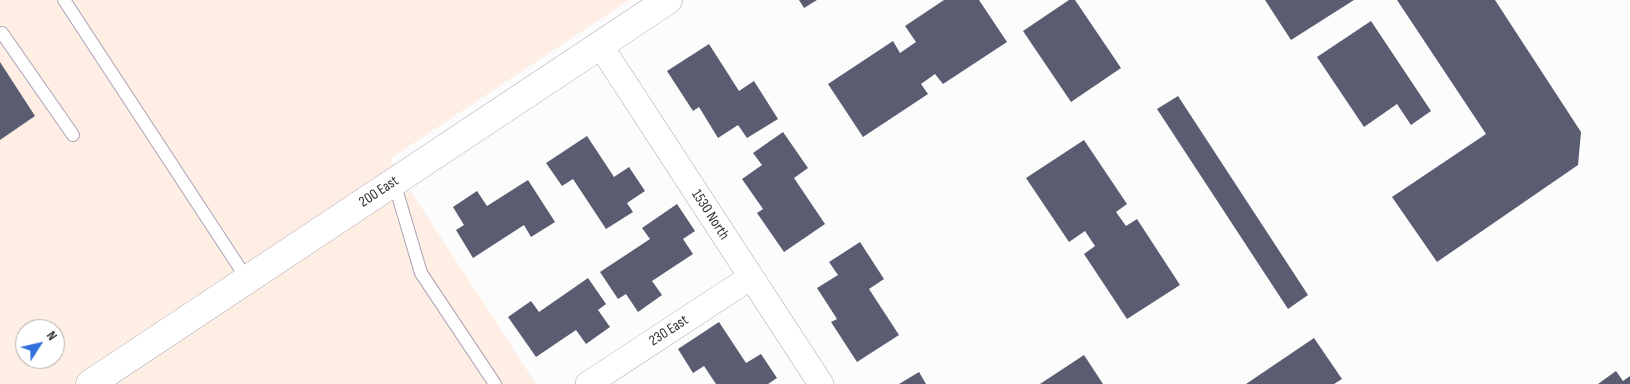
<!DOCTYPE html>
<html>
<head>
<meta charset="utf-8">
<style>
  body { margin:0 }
  #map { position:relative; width:1630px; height:384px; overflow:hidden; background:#fcfcfc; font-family:"Sofia Sans Condensed",sans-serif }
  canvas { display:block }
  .north { position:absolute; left:15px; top:319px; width:50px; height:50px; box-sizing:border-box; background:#fff; border:1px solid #adabaf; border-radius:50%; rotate:55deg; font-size:14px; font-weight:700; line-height:20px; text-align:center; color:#312d36 }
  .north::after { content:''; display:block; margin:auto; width:18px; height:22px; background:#2f70dd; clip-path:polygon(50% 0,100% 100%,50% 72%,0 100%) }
</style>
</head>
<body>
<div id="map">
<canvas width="1630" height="384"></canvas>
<div class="north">N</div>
</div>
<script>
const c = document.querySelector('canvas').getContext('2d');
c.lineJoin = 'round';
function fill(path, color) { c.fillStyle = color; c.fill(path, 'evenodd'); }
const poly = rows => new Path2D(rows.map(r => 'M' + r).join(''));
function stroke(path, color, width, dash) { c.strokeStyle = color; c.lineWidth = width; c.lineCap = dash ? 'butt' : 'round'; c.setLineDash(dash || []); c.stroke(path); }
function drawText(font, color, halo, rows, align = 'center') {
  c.font = font + ' "Sofia Sans Condensed",sans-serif'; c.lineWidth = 5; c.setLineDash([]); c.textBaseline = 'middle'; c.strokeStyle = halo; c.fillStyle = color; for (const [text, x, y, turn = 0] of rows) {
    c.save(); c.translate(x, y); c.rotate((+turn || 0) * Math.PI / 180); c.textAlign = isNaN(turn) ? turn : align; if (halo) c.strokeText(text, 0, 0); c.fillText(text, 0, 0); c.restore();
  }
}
const commercial = poly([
  [0,0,629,0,390,159,536,384,0,384],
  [25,329,55,329,55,359,25,359]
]);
const building = poly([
  [799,0,817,0,804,8],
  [944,0,979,0,1007,42,943,84,935,74,921,84,928,94,863,137,828,84,893,41,900,53,916,42,905,26],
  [1069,0,1075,0,1121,68,1071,102,1023,31],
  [1265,0,1354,0,1291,40],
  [1397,0,1495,0,1581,132,1578,165,1437,262,1392,197,1486,134],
  [1371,21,1431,111,1411,125,1397,104,1364,127,1317,57],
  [709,44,739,91,754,81,778,119,747,138,738,125,718,138,699,107,693,111,667,71],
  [0,62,35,116,0,140],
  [1178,96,1308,295,1288,309,1157,109],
  [783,132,808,168,794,178,825,224,784,252,757,213,763,209,742,179,762,165,753,153],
  [587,136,614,177,629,167,645,191,627,203,633,212,606,229,573,179,562,186,546,163],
  [1084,140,1127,204,1116,212,1126,226,1137,219,1180,285,1127,319,1084,254,1095,246,1085,231,1069,242,1026,178],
  [528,180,555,222,531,237,524,225,473,258,456,230,464,225,453,207,477,191,487,206],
  [677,204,695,231,683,239,693,254,652,281,662,295,638,312,626,294,618,299,600,272,650,239,642,228],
  [860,242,884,279,869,289,899,335,857,362,831,322,837,319,817,288,838,275,829,262],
  [588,278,606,304,598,310,610,327,586,344,576,330,536,357,508,317,531,301,539,312],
  [719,322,746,363,761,354,777,378,768,384,716,384,704,366,693,373,678,349],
  [1314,338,1342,379,1334,384,1246,384],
  [1084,355,1103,384,1040,384],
  [1616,371,1623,381,1630,376,1630,384,1598,384],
  [919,372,926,384,899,384]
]);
const service = poly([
  [64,0,247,279],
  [0,34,2,33,73,135],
  [394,182,421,273,495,384]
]);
const minor = poly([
  [600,45,821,384],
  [588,384,751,277]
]);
const secondary = poly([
  [90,384,668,0]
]);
const streetNames = [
  ["200 East",379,192,-34],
  ["1530 North",710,215,57],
  ["230 East",669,331,-33]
];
fill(commercial, '#ffeee3');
fill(building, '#5a5c71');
stroke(service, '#aca1b7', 14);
stroke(minor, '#aca1b7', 26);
stroke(secondary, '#aca1b7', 29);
stroke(service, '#fff', 12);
stroke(minor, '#fff', 25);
stroke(secondary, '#fff', 28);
drawText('15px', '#312d36', '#fff', streetNames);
</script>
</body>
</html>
